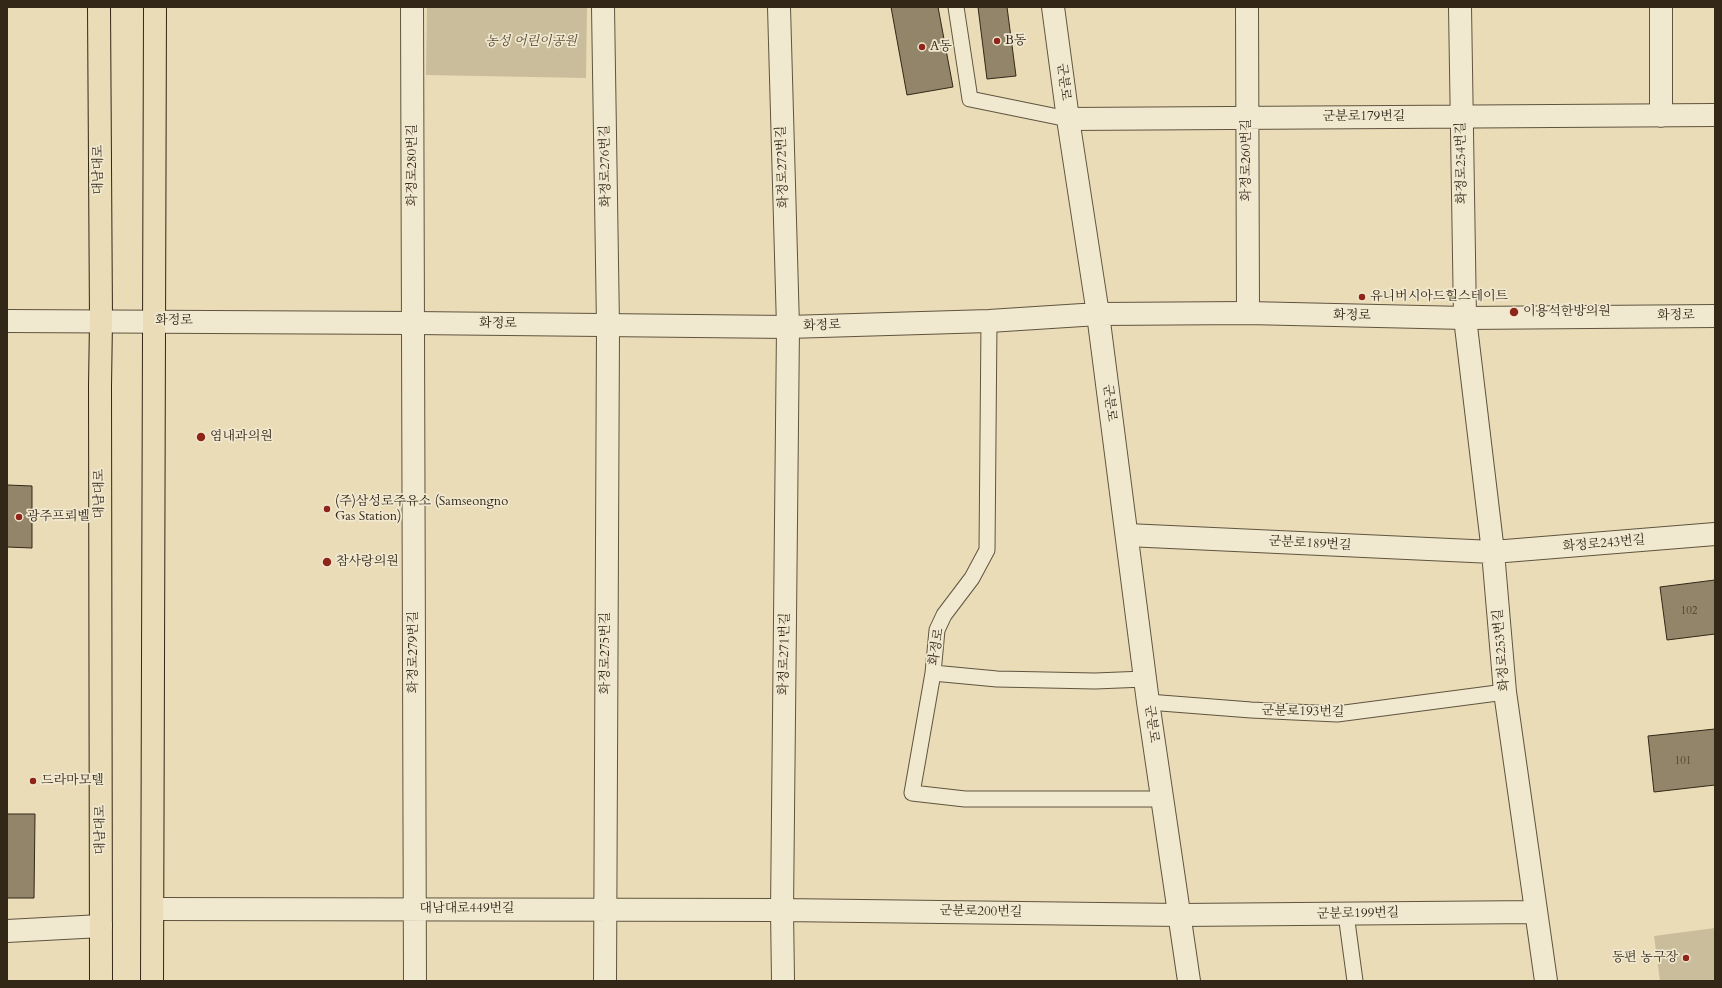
<!DOCTYPE html>
<html>
<head>
<meta charset="utf-8">
<style>
  body { margin:0 }
  #map { position:relative; width:1722px; height:988px; overflow:hidden; background:#e9dcb6; font-family:Cardo,serif }
  canvas { display:block }
  .frame { position:absolute; inset:0; border:8px solid #332718; pointer-events:none }
</style>
</head>
<body>
<div id="map">
<canvas width="1722" height="988"></canvas>
<div class="frame"></div>
</div>
<script>
const c = document.querySelector('canvas').getContext('2d');
c.lineJoin = 'round';
function fill(path, color) { c.fillStyle = color; c.fill(path, 'evenodd'); }
const poly = rows => new Path2D(rows.map(r => 'M' + r).join(''));
function stroke(path, color, width, dash) { c.strokeStyle = color; c.lineWidth = width; c.lineCap = dash ? 'butt' : 'round'; c.setLineDash(dash || []); c.stroke(path); }
function drawText(font, color, halo, rows, align = 'center') {
  c.font = font + ' Cardo,"Noto Serif KR",serif'; c.lineWidth = 3.5; c.setLineDash([]); c.textBaseline = 'middle'; c.strokeStyle = halo; c.fillStyle = color; for (const [text, x, y, turn = 0] of rows) {
    c.save(); c.translate(x, y); c.rotate((+turn || 0) * Math.PI / 180); c.textAlign = isNaN(turn) ? turn : align; if (halo) c.strokeText(text, 0, 0); c.fillText(text, 0, 0); c.restore();
  }
}
const green = poly([
  [427,7,587,7,586,78,426,75],
  [1715,928,1715,981,1660,981,1654,936]
]);
const building = poly([
  [891,7,938,7,953,87,907,95,891,7],
  [978,7,1007,7,1016,76,987,79,978,7],
  [7,485,32,486,32,548,7,547,7,485],
  [1715,580,1715,634,1667,640,1660,587,1715,580],
  [1715,729,1715,785,1654,792,1648,736,1715,729],
  [7,814,35,814,34,898,7,898,7,814]
]);
const service = poly([
  [956,7,970,99,1068,119],
  [989,321,987,550,972,578,944,615,937,630,933,673,912,793,965,799,1162,799],
  [933,673,997,679,1095,681,1145,679],
  [1148,702,1251,710,1337,714,1505,692],
  [1346,914,1355,981]
]);
const minor = poly([
  [412,7,415,981],
  [603,7,608,326,605,981],
  [779,7,788,327,782,910,783,981],
  [1247,7,1248,313],
  [1460,7,1465,318,1493,552,1505,692,1546,981],
  [1661,116,1661,7],
  [1068,119,1715,115],
  [1127,535,1493,552,1715,534],
  [153,909,782,910,1180,915,1536,912],
  [7,931,101,926]
]);
const tertiary = poly([
  [1053,7,1068,119,1098,314,1148,702,1189,981],
  [7,321,414,323,788,327,989,321,1098,314,1248,313,1465,318,1715,316]
]);
const primary = poly([
  [99,7,101,321,100,386,101,981],
  [152,981,155,7]
]);
const markers = [
  [997,41,4,"#8f2418"],
  [922,47,4,"#8f2418"],
  [1362,297,4,"#8f2418"],
  [1514,312,5,"#8f2418"],
  [201,437,5,"#8f2418"],
  [327,509,4,"#8f2418"],
  [19,517,4,"#8f2418"],
  [327,562,5,"#8f2418"],
  [33,781,4,"#8f2418"],
  [1686,958,4,"#8f2418"]
];
const numberNames = [
  ["102",1689,611],
  ["101",1683,761]
];
const poiNames = [
  ["B동",1005,41],
  ["A동",930,47],
  ["유니버시아드힐스테이트",1370,297],
  ["이용석한방의원",1523,312],
  ["염내과의원",210,437],
  ["(주)삼성로주유소 (Samseongno",335,502],
  ["Gas Station)",335,517],
  ["광주프뢰벨",27,517],
  ["참사랑의원",336,562],
  ["드라마모텔",41,781],
  ["동편 농구장",1678,958,"right"]
];
const parkNames = [
  ["농성 어린이공원",531,42]
];
const streetNames = [
  ["군분로",1063,82,83],
  ["군분로179번길",1364,117],
  ["화정로260번길",1247,160,-90],
  ["화정로254번길",1462,163,-91],
  ["화정로280번길",413,165,-90],
  ["화정로276번길",606,166,-91],
  ["화정로272번길",783,167,-92],
  ["대남대로",99,170,-90],
  ["화정로",1352,316,1],
  ["화정로",1676,316,-1],
  ["화정로",174,321],
  ["화정로",498,324,1],
  ["화정로",822,326,-2],
  ["군분로",1109,403,83],
  ["대남대로",100,494,-90],
  ["군분로189번길",1310,544,3],
  ["화정로243번길",1604,544,-5],
  ["화정로",937,647,-81],
  ["화정로253번길",1502,650,-95],
  ["화정로279번길",414,652,-90],
  ["화정로275번길",606,653,-90],
  ["화정로271번길",785,654,-89],
  ["군분로193번길",1303,712,1],
  ["군분로",1151,724,82],
  ["대남대로",101,830,-90],
  ["대남대로449번길",467,909],
  ["군분로200번길",981,912,1],
  ["군분로199번길",1358,914,-1]
];
fill(green, '#cabd9b');
fill(building, '#92856a');
stroke(building, '#332718', 1);
stroke(service, '#605440', 17);
stroke(minor, '#605440', 24);
stroke(tertiary, '#605440', 24);
stroke(primary, '#332718', 24);
stroke(service, '#f1e8d0', 15);
stroke(minor, '#f1e8d0', 22);
stroke(tertiary, '#f1e8d0', 22);
stroke(primary, '#e9dcb6', 22);
for (const [x, y, r, color] of markers) { const dot = new Path2D(); dot.arc(x, y, r, 0, 2 * Math.PI); c.fillStyle = color; c.fill(dot); stroke(dot, '#f1e8d0', 1.5); }
drawText('11px', '#4b3e2c', null, numberNames);
drawText('13px', '#332718', '#f1e8d0', poiNames, 'left');
drawText('italic 13px', '#594c39', '#f1e8d0', parkNames);
drawText('13px', '#332718', '#f1e8d0', streetNames);
</script>
</body>
</html>
